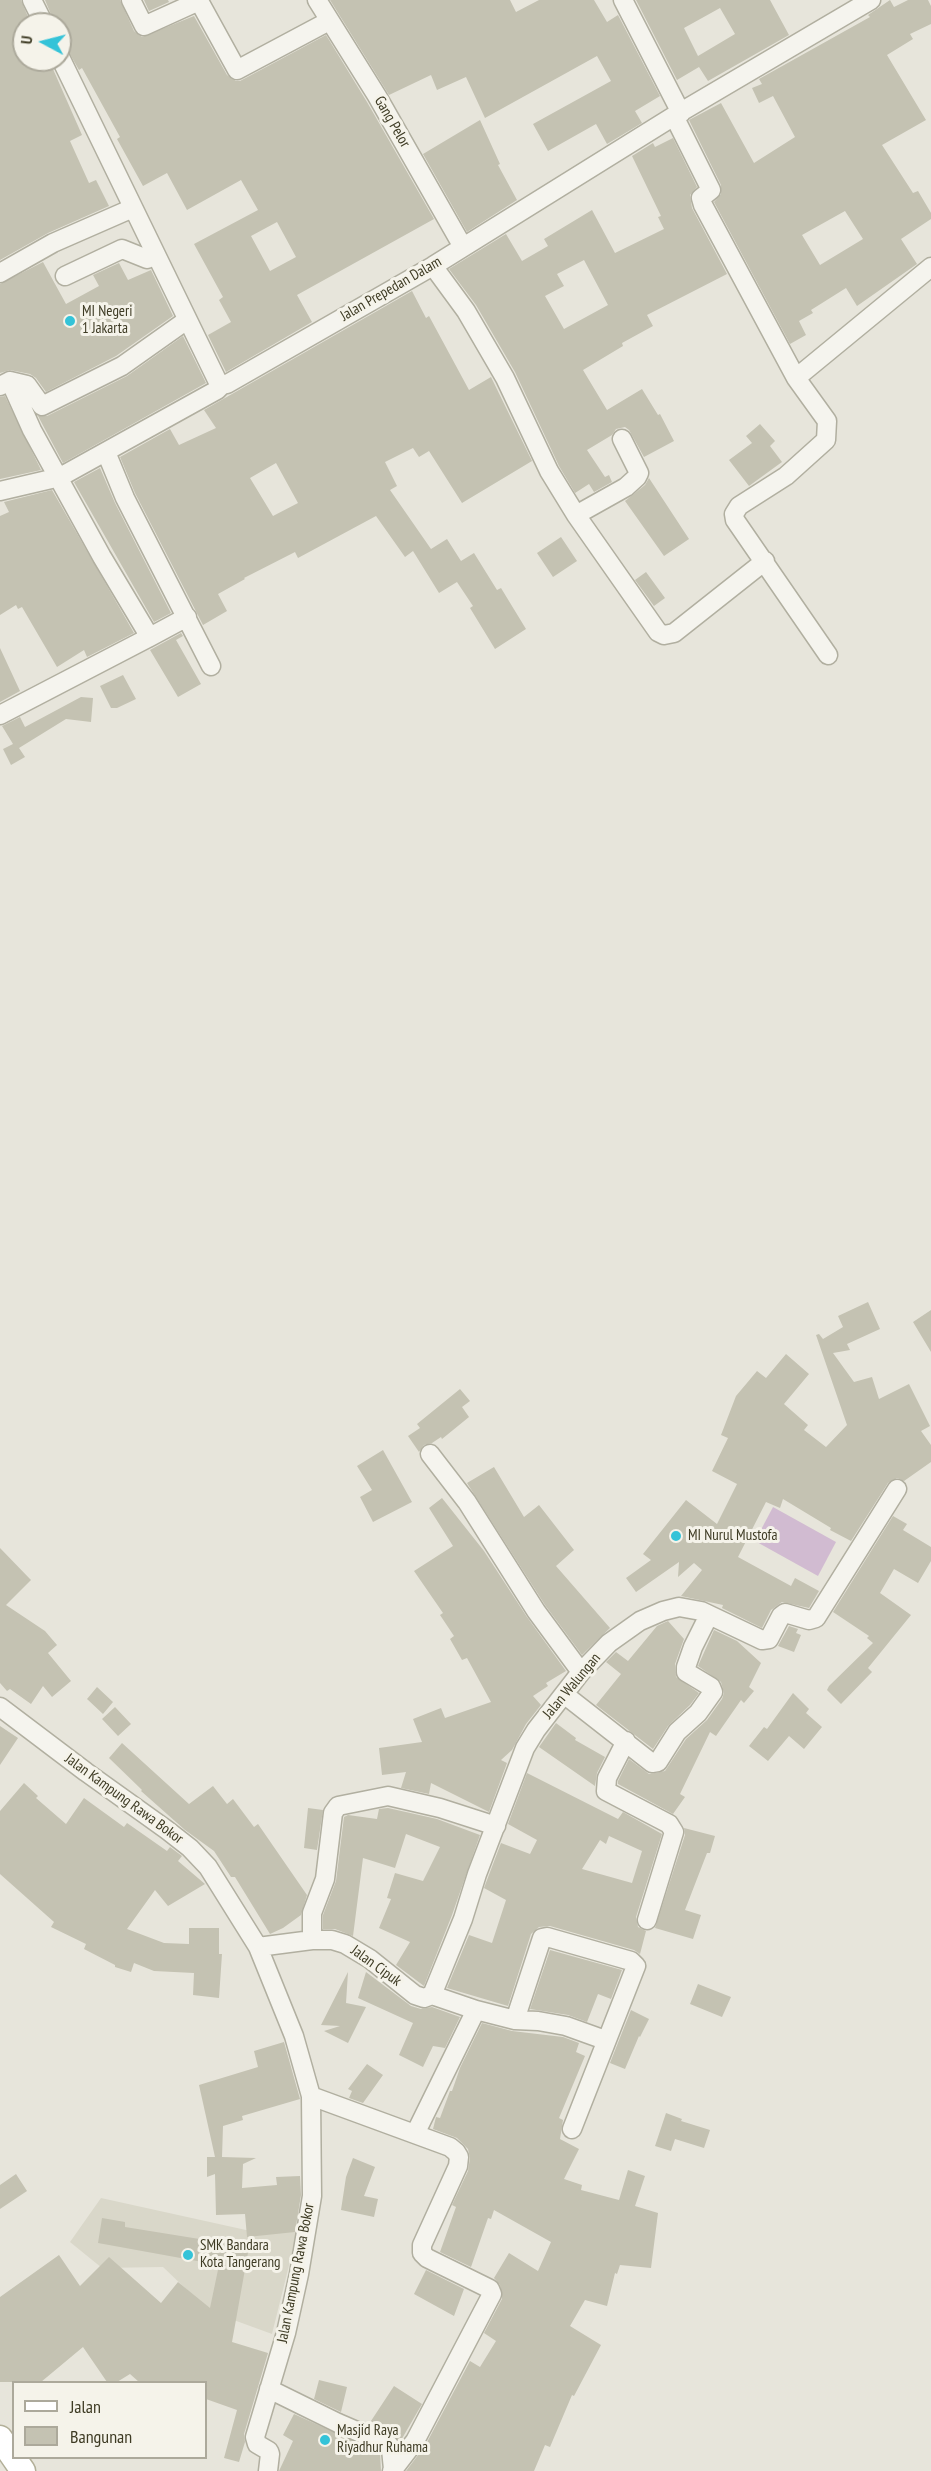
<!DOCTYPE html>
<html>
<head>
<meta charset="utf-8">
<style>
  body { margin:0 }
  #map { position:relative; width:931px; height:2471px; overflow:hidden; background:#e7e5db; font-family:"PT Sans Narrow",sans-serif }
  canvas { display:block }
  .legend { position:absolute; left:12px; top:2381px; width:195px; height:78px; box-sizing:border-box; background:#f5f3ea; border:2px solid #aca99b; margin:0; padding:8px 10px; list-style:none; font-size:18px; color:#3e3b24 }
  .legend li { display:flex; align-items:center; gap:12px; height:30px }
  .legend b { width:30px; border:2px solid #aca99b }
  .north { position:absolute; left:12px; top:12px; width:60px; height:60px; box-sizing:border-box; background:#f5f3ea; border:2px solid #aca99b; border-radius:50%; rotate:277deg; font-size:16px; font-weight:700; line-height:24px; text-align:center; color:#3e3b24 }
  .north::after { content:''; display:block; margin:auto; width:21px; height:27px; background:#34c3d8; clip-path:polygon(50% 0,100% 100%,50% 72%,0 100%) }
</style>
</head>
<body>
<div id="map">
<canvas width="931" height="2471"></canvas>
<ul class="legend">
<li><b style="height:8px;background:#fff"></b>Jalan</li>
<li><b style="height:16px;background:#c4c2b2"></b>Bangunan</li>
</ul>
<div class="north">U</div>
</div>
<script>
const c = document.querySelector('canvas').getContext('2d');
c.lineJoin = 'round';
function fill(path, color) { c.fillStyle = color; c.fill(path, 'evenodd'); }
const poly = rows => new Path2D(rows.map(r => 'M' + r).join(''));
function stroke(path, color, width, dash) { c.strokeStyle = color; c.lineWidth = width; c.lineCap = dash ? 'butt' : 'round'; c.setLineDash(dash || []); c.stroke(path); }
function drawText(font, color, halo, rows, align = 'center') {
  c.font = font + ' "PT Sans Narrow",sans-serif'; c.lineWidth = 6; c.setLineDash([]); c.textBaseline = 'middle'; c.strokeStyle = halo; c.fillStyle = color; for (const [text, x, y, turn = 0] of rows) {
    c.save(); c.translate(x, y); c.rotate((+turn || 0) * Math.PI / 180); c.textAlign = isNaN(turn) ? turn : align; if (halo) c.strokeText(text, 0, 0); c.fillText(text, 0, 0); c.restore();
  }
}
const built = poly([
  [101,2198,246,2230,299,2225,272,2334,209,2311,163,2267,102,2268,70,2242]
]);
const green = poly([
  [773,1507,836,1542,818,1576,755,1541]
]);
const building = poly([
  [0,0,21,0,31,24,24,24,24,60,49,60,82,135,70,141,89,183,96,180,109,206,48,233,0,260],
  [45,0,120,0,134,31,142,37,194,16,227,75,236,81,240,81,326,35,367,102,434,219,297,295,312,322,226,372,208,335,231,322,219,300,223,297,194,244,258,210,241,180,187,210,167,173,143,186,117,139,120,137,82,68,79,70,67,49,60,34,60,24,55,24],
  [277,222,296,257,270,271,251,236],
  [144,0,168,0,169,2,149,11],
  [330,0,510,0,516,12,539,0,594,0,607,22,618,15,660,96,635,111,642,123,607,144,596,124,548,151,533,124,611,81,597,56,485,118,466,77,437,90,431,75,389,95],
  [636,0,770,0,789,35,708,81,699,67,677,80],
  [720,8,735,34,698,56,684,28],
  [890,0,894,7,908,0,928,0,931,6,931,24,910,34,913,39,887,55,926,120,882,145,913,193,918,191,931,213,931,219,901,239,917,264,857,306,846,288,811,310,813,313,799,321,806,335,790,344,714,202,721,194,721,185,689,120,721,103,754,163,795,137,773,96,759,103,752,88,762,84,759,79,870,17,868,15],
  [845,211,863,239,820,265,802,235],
  [480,120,500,164,498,165,517,200,467,232,423,154],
  [673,138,697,187,690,195,692,208,727,274,647,315,653,326,622,343,623,346,583,370,607,410,642,389,658,415,660,414,674,441,644,457,629,430,625,427,616,429,612,435,587,450,605,477,609,475,612,482,594,492,589,484,575,493,559,466,515,372,476,305,449,269,506,234,522,261,548,246,544,239,592,210,615,253,664,229,658,217,661,216,632,156,653,143,655,147],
  [584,260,608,305,564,329,545,296,564,286,557,274],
  [43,262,66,304,99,286,93,275,119,263,128,280,151,270,173,316,116,356,46,392,36,378,30,374,10,370,0,373,0,284],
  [412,291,426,318,429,316,469,390,491,377,532,461,462,503,429,451,419,457,413,448,385,462,397,486,390,490,431,549,447,539,461,561,474,553,497,590,501,588,526,629,495,649,470,608,473,606,457,582,439,593,413,551,405,557,376,516,298,558,295,552,244,578,245,579,218,594,227,611,203,625,135,493,120,457,170,429,179,445,216,428,204,410],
  [276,463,298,503,273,516,250,478],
  [183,336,206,383,63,463,38,416,47,416,127,376],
  [5,396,41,470,0,479,0,397],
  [760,424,775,441,770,446,782,462,749,486,729,460,752,443,746,436],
  [100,468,115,503,171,613,154,622,74,482],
  [649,478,689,539,664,556,625,501,645,485],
  [52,490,134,633,87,657,84,650,57,667,22,607,18,609,16,605,0,615,0,516,9,512,4,502],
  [561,537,577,561,553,577,537,553],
  [646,572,665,598,654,606,635,580],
  [181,633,183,636,176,640,201,684,178,697,150,650],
  [0,648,20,691,0,702],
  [123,675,136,699,117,708,111,708,100,686],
  [81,697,93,698,91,722,66,719,19,748,25,757,11,765,3,749,13,744,2,726,20,717,25,727],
  [868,1302,880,1329,847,1344,850,1350,833,1353,854,1382,872,1377,879,1399,909,1384,930,1426,921,1431,931,1445,931,1462,904,1481,897,1478,888,1483,851,1541,830,1530,831,1528,783,1499,780,1508,766,1502,738,1557,791,1586,795,1578,819,1591,809,1608,782,1602,771,1610,762,1628,722,1608,723,1605,681,1596,702,1570,694,1563,678,1577,679,1562,636,1592,626,1578,651,1560,643,1554,686,1500,717,1524,737,1484,712,1471,728,1438,721,1435,736,1396,757,1371,766,1378,786,1354,809,1374,784,1404,808,1425,804,1430,826,1447,847,1425,816,1335,819,1334,823,1339,843,1327,838,1316],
  [931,1310,931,1352,913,1322],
  [460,1389,470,1401,462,1407,469,1417,442,1439,441,1437,432,1443,424,1445,419,1452,408,1436,420,1428,417,1424],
  [383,1450,412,1502,373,1522,360,1497,372,1490,357,1466],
  [494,1467,524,1517,539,1505,574,1550,556,1566,610,1628,582,1655,545,1605,467,1483],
  [442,1498,484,1551,527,1617,566,1671,546,1683,548,1686,533,1696,541,1705,526,1724,512,1750,501,1760,507,1763,489,1812,431,1783,429,1794,401,1788,406,1772,382,1775,379,1748,422,1742,413,1719,441,1708,445,1718,491,1702,467,1658,462,1660,450,1639,454,1636,440,1615,443,1613,414,1571,453,1546,429,1508],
  [893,1516,907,1524,903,1530,931,1547,931,1561,918,1583,894,1569,880,1593,911,1615,868,1668,872,1672,841,1704,827,1690,829,1686,873,1643,867,1638,869,1636,833,1612],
  [0,1548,31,1580,6,1605,45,1631,57,1645,48,1653,71,1681,52,1697,43,1686,31,1704,10,1689,7,1691,0,1683],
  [668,1621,684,1639,675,1664,676,1677,699,1693,690,1705,668,1726,653,1749,596,1705,621,1674,606,1662,616,1652,628,1661,657,1626],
  [789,1626,798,1629,796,1633,801,1635,794,1652,778,1646],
  [714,1630,737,1641,761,1663,749,1687,754,1691,744,1703,741,1700,716,1736,710,1732,680,1794,685,1797,673,1814,618,1784,618,1781,629,1759,649,1774,665,1771,686,1739,707,1720,722,1699,724,1693,721,1682,698,1666],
  [97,1687,113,1702,103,1714,87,1699],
  [793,1693,809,1709,806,1713,822,1727,804,1749,789,1736,768,1761,749,1746,764,1727,767,1729],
  [115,1707,131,1724,118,1736,102,1719],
  [556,1723,576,1738,575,1740,605,1757,597,1773,595,1786,539,1747],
  [0,1726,18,1738,0,1765],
  [122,1743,189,1804,213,1786,227,1804,233,1799,254,1827,258,1824,307,1895,301,1915,283,1928,270,1934,235,1877,231,1877,214,1851,185,1830,141,1791,142,1790,109,1758],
  [527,1773,618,1819,623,1812,662,1834,636,1917,638,1927,646,1931,640,1954,634,1950,550,1926,539,1927,531,1934,508,2006,447,1988,469,1935,492,1943,506,1900,484,1888,501,1843,530,1854,537,1840,508,1824],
  [609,1836,642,1851,632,1883,582,1869,600,1840,606,1844],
  [24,1783,38,1796,36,1798,66,1824,84,1798,124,1827,127,1823,167,1851,170,1847,182,1856,178,1861,205,1884,168,1906,155,1890,127,1929,164,1943,189,1944,189,1928,219,1928,219,1954,222,1954,219,1998,193,1995,194,1973,154,1971,134,1963,131,1972,115,1967,115,1965,84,1949,86,1944,51,1927,54,1922,0,1874,0,1811],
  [308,1808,323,1810,317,1850,304,1848],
  [388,1808,437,1819,480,1835,452,1915,424,1986,396,1965,410,1942,379,1928,391,1899,387,1898,395,1873,423,1881,440,1847,406,1834,395,1868,363,1858,353,1936,335,1929,323,1929,323,1915,336,1881,344,1817,348,1815,377,1819,379,1809],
  [684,1828,715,1836,710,1853,707,1853,685,1910,701,1915,693,1939,655,1928,685,1835],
  [550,1950,622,1970,611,1999,598,1994,587,2022,568,2015,530,2009],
  [348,1972,346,2003,366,2007,348,2043,324,2031,340,2026,321,2025],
  [366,1972,411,2006,421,2009,432,2007,460,2017,445,2048,433,2046,423,2067,399,2055,413,2023,358,1998],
  [698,1984,731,1997,722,2017,690,2004],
  [631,2010,649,2019,640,2037,639,2036,625,2069,610,2063],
  [482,2023,512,2031,563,2037,579,2043,576,2052,585,2056,559,2118,563,2120,560,2139,579,2149,564,2179,582,2185,581,2190,619,2200,628,2170,645,2176,635,2206,658,2213,651,2268,620,2265,617,2274,615,2273,607,2306,585,2300,570,2326,601,2345,574,2396,572,2395,550,2447,545,2445,534,2471,406,2471,425,2446,470,2361,480,2367,496,2341,484,2333,502,2299,500,2285,494,2278,509,2253,538,2271,551,2242,494,2210,491,2219,488,2218,471,2267,440,2252,456,2207,452,2205,468,2171,470,2158,468,2149,457,2138,433,2129,436,2117,440,2118,450,2091,452,2091,460,2068],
  [284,2042,300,2099,242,2116,243,2120,223,2126,222,2157,256,2158,243,2164,242,2188,277,2185,276,2177,300,2176,301,2195,295,2232,247,2237,245,2214,216,2215,215,2174,207,2177,207,2157,215,2157,199,2085,258,2067,254,2051],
  [367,2064,383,2075,363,2103,349,2098,352,2091,348,2089],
  [666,2113,682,2119,681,2121,710,2130,704,2148,675,2139,671,2151,655,2146],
  [353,2158,375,2167,364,2196,378,2199,374,2217,341,2210,346,2177],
  [16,2174,27,2191,0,2209,0,2185],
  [102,2218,125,2222,125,2227,249,2247,232,2342,268,2353,244,2434,245,2442,239,2462,224,2458,237,2410,206,2399,206,2382,139,2382,130,2374,117,2382,107,2382,83,2347,41,2382,0,2382,0,2297,59,2255,80,2286,109,2257,161,2303,178,2282,210,2308,219,2265,98,2243],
  [426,2270,464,2289,454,2316,414,2294],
  [319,2380,347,2387,341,2412,314,2399],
  [394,2386,422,2404,400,2442,393,2435,369,2424],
  [294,2414,380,2453,381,2471,279,2471,293,2441,283,2435]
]);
const minor = poly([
  [32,0,44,24],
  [131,0,144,26,199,1,237,70,329,21],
  [317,0,377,96,463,247],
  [623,0,681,113],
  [60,57,217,380,222,385],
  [674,116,711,190,701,198,703,205,796,378,827,421,826,440,786,476,739,506,734,514,735,520,828,655],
  [433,266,466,311,505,378,549,471,576,515,658,632,664,635,674,633,765,561],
  [0,273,53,243,133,208],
  [65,276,122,249,147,259,156,255],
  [796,378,931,267],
  [10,381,27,385,42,406,122,366,187,320],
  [0,386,10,381,32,430,102,557,145,629,148,638,187,617],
  [106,452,125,498,211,666],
  [0,491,60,477,217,390,222,385,227,384,433,266,674,116,871,0],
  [576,515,626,487,637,477,639,473,622,439],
  [0,715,148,638],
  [430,1454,467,1502,536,1611,581,1672],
  [565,1695,652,1763,658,1762,677,1732,698,1713,713,1692,711,1687,686,1672,686,1667,693,1647,709,1615],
  [0,1707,86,1772,167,1830,190,1848,208,1867,258,1947,294,2036,311,2096,312,2196,299,2274,286,2333,255,2437,257,2444,269,2451,270,2454,268,2471],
  [626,1741,607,1778,606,1791,669,1824,674,1832,647,1920],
  [312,1940,312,1913,325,1879,333,1813,338,1806,388,1796,440,1808,496,1826],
  [258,1947,312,1940,332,1940,345,1944,370,1959,415,1995,424,1998,432,1995],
  [432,1995,463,1919,477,1874,525,1748,536,1730,581,1672,609,1643,640,1621,663,1611,679,1607,701,1611,762,1640,769,1639,781,1616,785,1613,809,1620,816,1618,897,1489],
  [432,1995,476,2010],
  [515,2020,542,1938,547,1937,631,1961,636,1966,572,2129],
  [311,2096,450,2147,456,2152,459,2157,458,2166,422,2245,422,2253,427,2258,490,2289,492,2294,415,2441,392,2471],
  [415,2134,476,2010,515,2020,538,2021,566,2026,605,2040],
  [269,2389,338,2423,389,2445,391,2449,393,2469]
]);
const major = poly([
  [0,2438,23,2471]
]);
const markers = [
  [70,321,6,"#34c3d8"],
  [676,1536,6,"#34c3d8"],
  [188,2255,6,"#34c3d8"],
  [325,2440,6,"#34c3d8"]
];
const streetNames = [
  ["Gang Pelor",392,122,60],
  ["Jalan Prepedan Dalam",391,289,-30],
  ["Jalan Walungan",572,1686,-50],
  ["Jalan Kampung Rawa Bokor",124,1799,36],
  ["Jalan Cipuk",376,1966,36],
  ["Jalan Kampung Rawa Bokor",296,2273,-79]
];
const poiNames = [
  ["MI Negeri",82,312],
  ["1 Jakarta",82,329],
  ["MI Nurul Mustofa",688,1536],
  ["SMK Bandara",200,2246],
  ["Kota Tangerang",200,2263],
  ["Masjid Raya",337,2431],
  ["Riyadhur Ruhama",337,2448]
];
fill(built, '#d9d7c9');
fill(green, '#d1bbd1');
fill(building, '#c4c2b2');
stroke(minor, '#b1afa0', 21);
stroke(major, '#b3b099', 27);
stroke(minor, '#f5f4ee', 18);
stroke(major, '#fff', 24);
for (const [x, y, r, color] of markers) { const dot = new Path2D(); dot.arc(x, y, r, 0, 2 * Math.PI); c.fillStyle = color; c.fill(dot); stroke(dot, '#f5f3ea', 2); }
drawText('15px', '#3e3b24', '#f5f3ea', streetNames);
drawText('15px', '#3e3b24', '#f5f3ea', poiNames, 'left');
</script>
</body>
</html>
